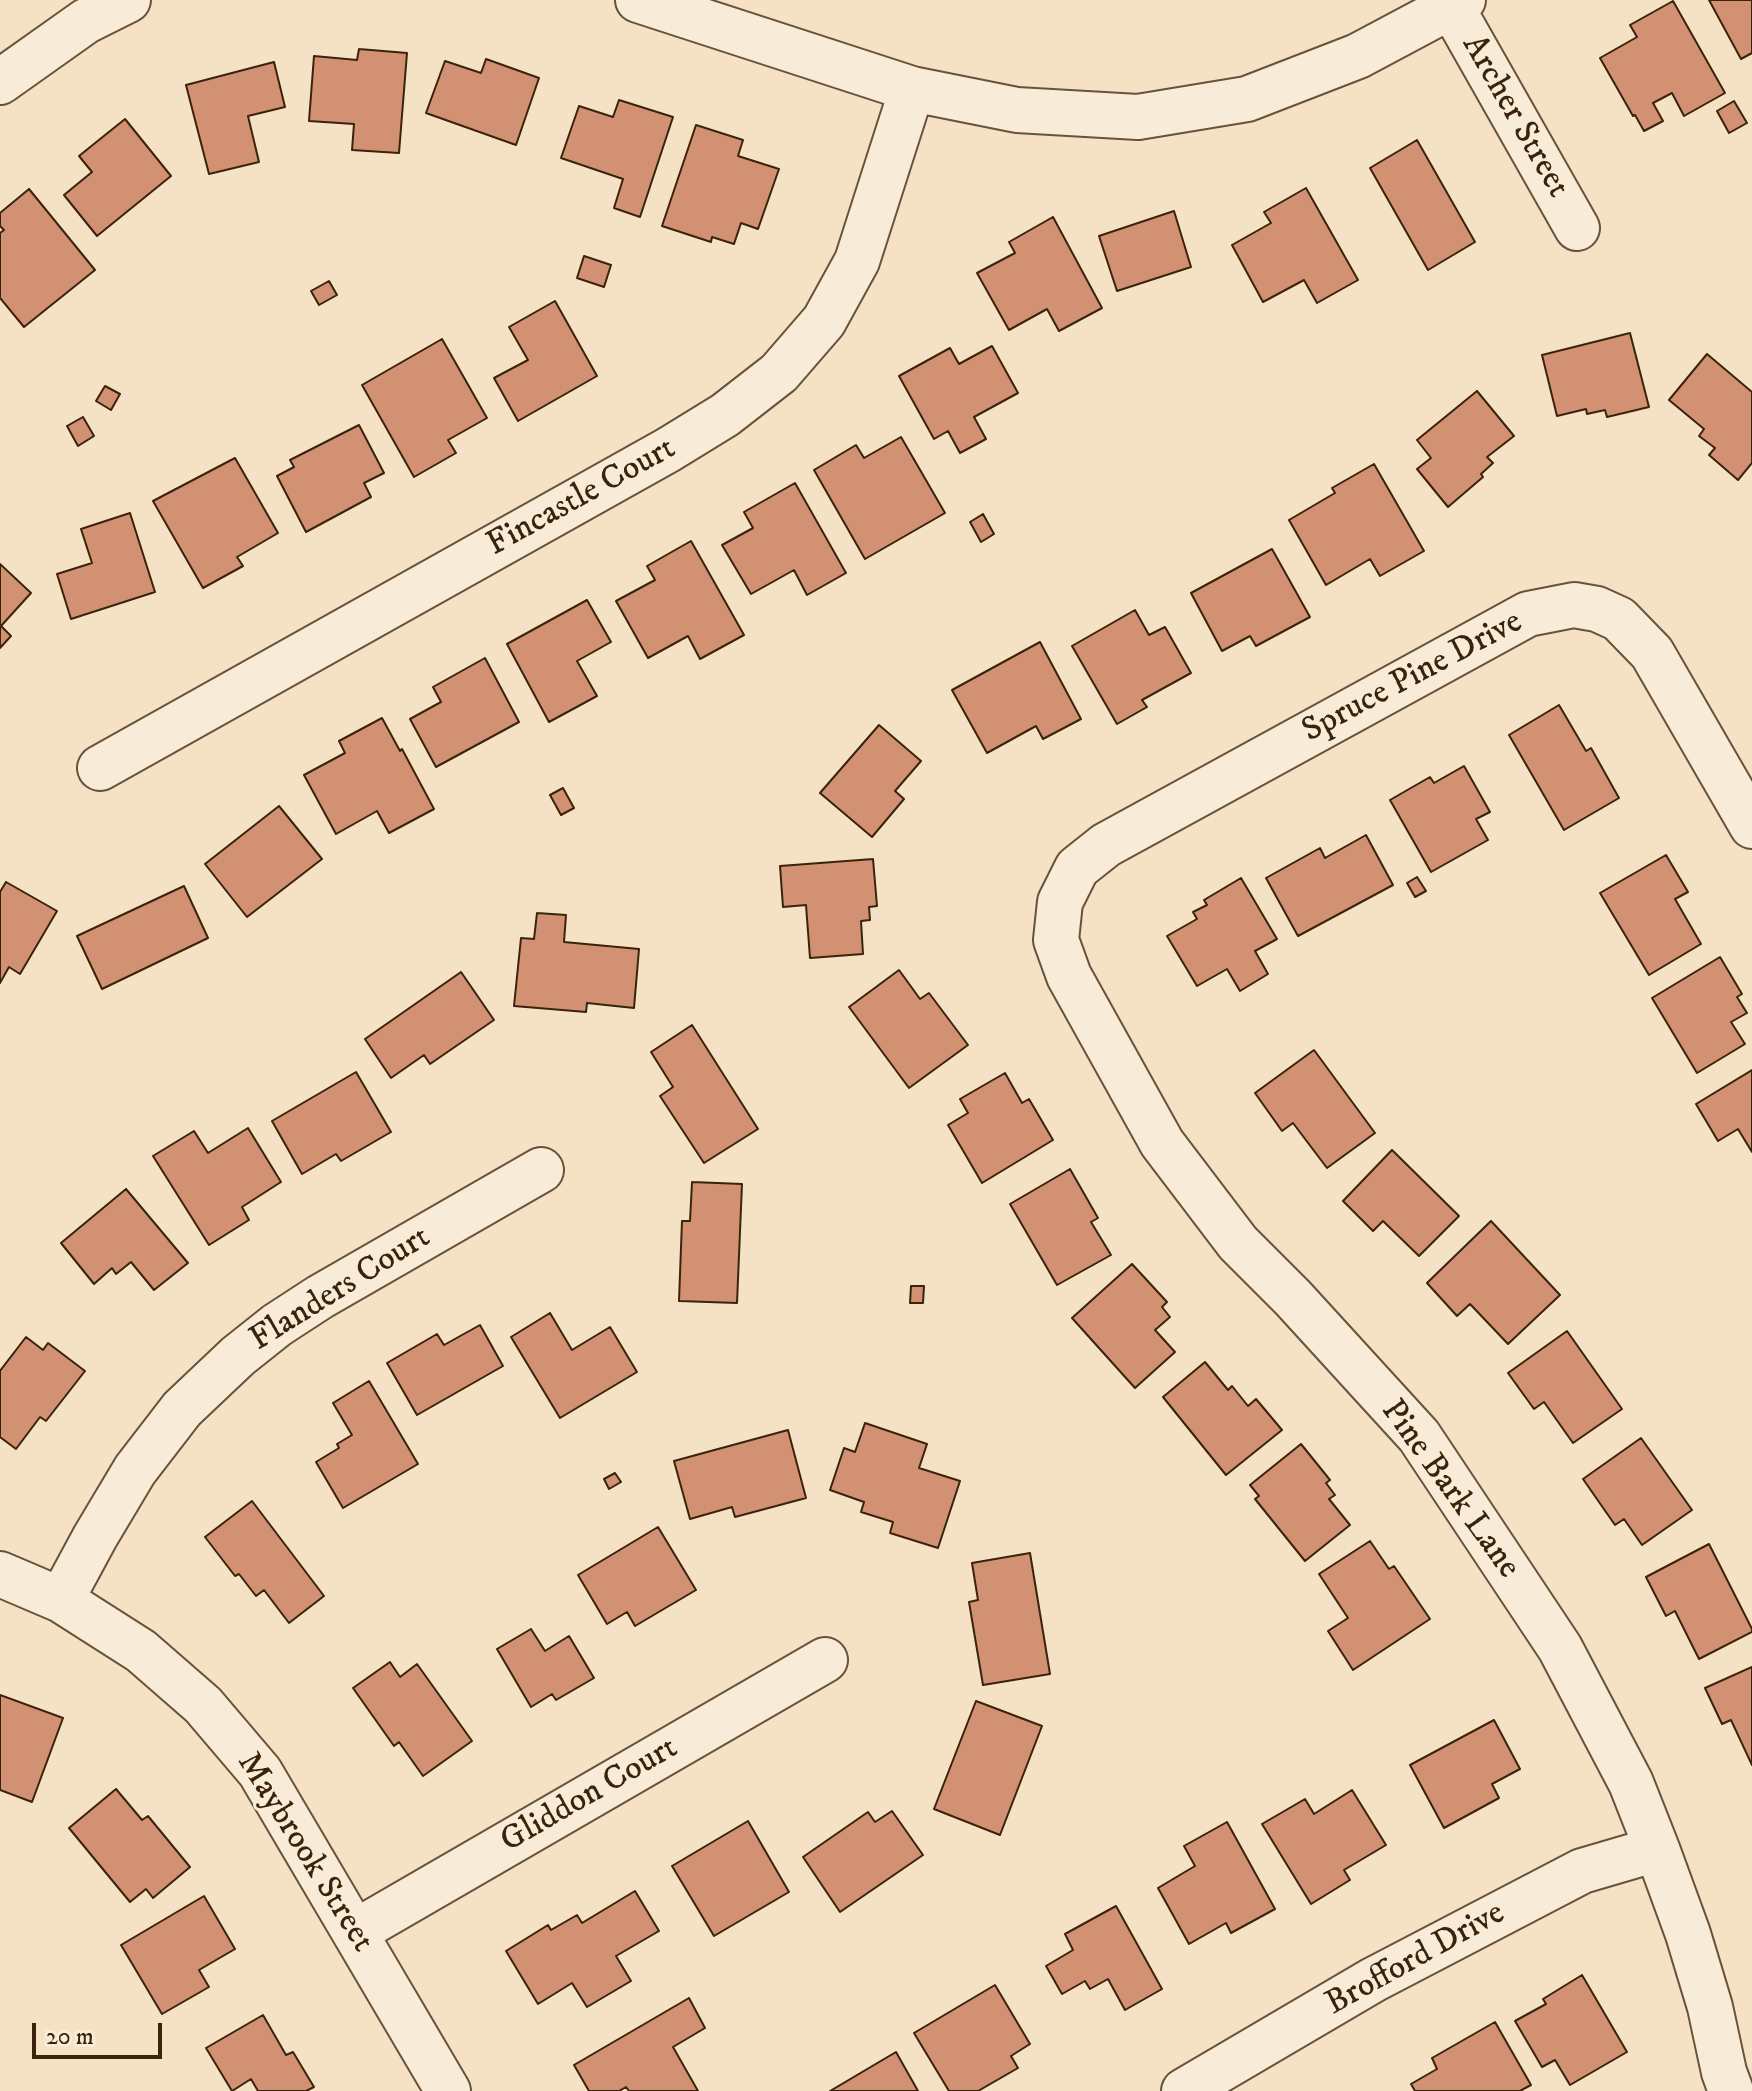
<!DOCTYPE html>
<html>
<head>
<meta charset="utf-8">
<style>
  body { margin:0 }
  #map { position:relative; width:1752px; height:2091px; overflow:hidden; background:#f5e1c4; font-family:"IM FELL DW Pica",serif }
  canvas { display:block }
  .scale { position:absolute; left:32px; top:2023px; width:130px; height:36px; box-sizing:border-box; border:4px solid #3a230b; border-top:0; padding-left:10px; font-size:24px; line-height:28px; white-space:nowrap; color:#3a230b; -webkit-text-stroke:6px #f8ecd9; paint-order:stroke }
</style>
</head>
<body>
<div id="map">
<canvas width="1752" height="2091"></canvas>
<div class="scale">20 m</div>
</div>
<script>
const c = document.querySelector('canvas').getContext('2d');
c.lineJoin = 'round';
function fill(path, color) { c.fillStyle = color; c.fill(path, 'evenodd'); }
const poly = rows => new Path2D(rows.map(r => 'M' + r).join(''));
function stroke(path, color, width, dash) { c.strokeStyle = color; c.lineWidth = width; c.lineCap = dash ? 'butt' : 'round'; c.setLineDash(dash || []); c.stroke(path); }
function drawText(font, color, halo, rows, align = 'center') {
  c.font = font + ' "IM FELL DW Pica",serif'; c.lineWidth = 6; c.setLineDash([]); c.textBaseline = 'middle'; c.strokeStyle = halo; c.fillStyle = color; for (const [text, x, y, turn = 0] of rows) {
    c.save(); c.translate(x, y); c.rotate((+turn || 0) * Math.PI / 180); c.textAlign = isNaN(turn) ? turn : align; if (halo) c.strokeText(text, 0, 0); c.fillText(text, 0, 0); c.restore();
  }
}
const building = poly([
  [1709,0,1752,0,1752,53,1741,59,1709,0],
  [1673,1,1725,93,1684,116,1672,93,1653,103,1663,121,1644,131,1635,115,1633,116,1600,58,1637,37,1630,25,1673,1],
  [359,49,407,53,399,153,352,150,354,124,309,121,314,56,357,60,359,49],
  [486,59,539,78,516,145,426,113,445,61,481,73,486,59],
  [274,62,285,107,248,116,259,162,209,174,186,85,274,62],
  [619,100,673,117,640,217,614,208,623,179,561,158,579,106,613,117,619,100],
  [1734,101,1747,123,1729,133,1717,111,1734,101],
  [125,119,171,176,97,236,64,195,92,172,79,156,125,119],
  [696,125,743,140,738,156,779,169,758,229,741,223,734,244,712,237,711,242,662,226,696,125],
  [1417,140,1475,242,1428,270,1370,168,1417,140],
  [1306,188,1358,280,1317,303,1304,280,1263,302,1232,245,1271,223,1264,212,1306,188],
  [29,189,95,270,24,327,0,298,0,233,4,230,0,226,0,213,29,189],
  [1174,211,1191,267,1117,291,1099,236,1174,211],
  [1053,217,1102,308,1059,331,1047,309,1009,330,977,273,1015,253,1009,242,1053,217],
  [584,256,611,265,604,287,577,278,584,256],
  [329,281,337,295,319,305,311,291,329,281],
  [555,301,597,376,518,421,494,378,528,360,509,327,555,301],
  [1630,333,1649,407,1607,417,1605,410,1587,414,1586,409,1557,416,1542,355,1630,333],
  [442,339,487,418,448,440,456,453,414,477,362,385,442,339],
  [992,346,1018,393,974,417,986,439,960,453,948,431,934,439,899,376,950,348,959,364,992,346],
  [1707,354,1752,392,1752,463,1738,480,1709,455,1715,448,1699,436,1704,429,1669,400,1707,354],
  [105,386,120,394,111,410,96,401,105,386],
  [1477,391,1514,436,1487,457,1493,463,1481,474,1483,477,1448,507,1417,469,1431,458,1417,440,1477,391],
  [83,417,94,436,78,446,67,426,83,417],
  [359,425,384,473,364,483,371,497,306,532,277,476,294,467,290,460,359,425],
  [901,437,945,513,865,559,814,470,856,445,864,458,901,437],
  [235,458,278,533,237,557,243,566,203,588,153,501,235,458],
  [1374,464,1424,551,1380,576,1370,559,1326,585,1289,520,1335,493,1332,488,1374,464],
  [795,483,846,573,807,595,794,570,751,594,722,545,753,528,744,512,795,483],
  [130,513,155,592,71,619,57,574,92,563,81,529,130,513],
  [983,514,994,534,981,542,970,522,983,514],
  [691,541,744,635,700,659,688,636,648,658,616,601,655,580,647,566,691,541],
  [1272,549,1310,617,1256,646,1250,636,1222,651,1191,593,1272,549],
  [0,564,31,593,1,626,11,636,0,648,0,564],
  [587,600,611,642,577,661,597,696,549,722,507,644,587,600],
  [1135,610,1149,635,1165,627,1191,673,1142,700,1147,707,1117,724,1072,646,1135,610],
  [1040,642,1081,719,1043,739,1036,726,987,753,952,690,1040,642],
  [485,658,519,722,436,767,410,719,441,702,433,687,485,658],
  [1559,705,1586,751,1591,748,1619,798,1564,830,1509,735,1559,705],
  [382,718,400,751,402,749,434,809,389,833,377,811,336,834,304,775,345,753,339,741,382,718],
  [879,725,921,761,895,791,904,799,872,837,820,793,879,725],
  [1464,766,1490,812,1476,819,1488,840,1431,872,1390,800,1430,777,1434,783,1464,766],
  [563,788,574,808,561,815,550,795,563,788],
  [279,806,322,859,247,917,205,864,279,806],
  [1366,835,1393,885,1298,936,1266,878,1320,848,1325,858,1366,835],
  [1666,855,1688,892,1675,899,1701,944,1649,975,1600,893,1666,855],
  [873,859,877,906,869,907,870,920,861,921,863,954,810,958,806,905,783,907,780,866,873,859],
  [1417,877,1426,891,1415,897,1407,883,1417,877],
  [1241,878,1277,939,1255,951,1268,974,1240,991,1227,969,1197,986,1167,936,1197,919,1193,912,1207,905,1204,900,1241,878],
  [6,882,57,911,20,974,9,967,0,983,0,892,6,882],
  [184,886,208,938,102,989,77,936,184,886],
  [537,913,566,915,564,942,639,949,634,1008,587,1003,586,1012,514,1006,521,938,534,939,537,913],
  [1720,957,1742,994,1737,997,1747,1013,1731,1022,1745,1044,1697,1073,1652,998,1720,957],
  [899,970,920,999,929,993,968,1045,909,1088,849,1007,899,970],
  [461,972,494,1020,430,1064,424,1055,391,1078,365,1039,461,972],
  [692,1025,758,1129,704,1163,660,1096,673,1087,651,1052,692,1025],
  [1314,1050,1375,1133,1327,1168,1293,1123,1282,1131,1255,1093,1314,1050],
  [1752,1070,1752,1152,1738,1129,1718,1141,1696,1104,1752,1070],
  [356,1072,391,1132,341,1161,336,1154,302,1174,272,1121,356,1072],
  [1005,1073,1022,1103,1029,1099,1053,1140,982,1183,948,1125,968,1113,960,1099,1005,1073],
  [248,1128,281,1182,242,1207,249,1220,209,1245,153,1156,194,1131,208,1153,248,1128],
  [1392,1150,1459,1216,1419,1256,1383,1221,1373,1231,1343,1201,1392,1150],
  [1070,1169,1098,1218,1091,1222,1111,1255,1057,1285,1010,1204,1070,1169],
  [692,1182,742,1184,737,1303,679,1301,682,1221,690,1221,692,1182],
  [126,1189,188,1263,154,1290,131,1262,116,1274,112,1268,94,1284,61,1243,126,1189],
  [1491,1221,1560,1295,1508,1344,1470,1304,1457,1316,1427,1283,1491,1221],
  [1132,1264,1167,1302,1162,1307,1170,1317,1155,1330,1175,1352,1135,1388,1072,1318,1132,1264],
  [911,1286,924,1286,923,1303,910,1303,911,1286],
  [550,1313,572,1350,610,1327,637,1372,560,1418,511,1337,550,1313],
  [480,1325,503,1366,417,1415,387,1363,437,1334,444,1345,480,1325],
  [1567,1331,1622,1409,1573,1443,1544,1402,1534,1409,1508,1373,1567,1331],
  [26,1337,43,1350,48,1343,85,1371,46,1421,40,1417,16,1449,0,1437,0,1371,26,1337],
  [1205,1362,1228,1390,1232,1386,1248,1406,1256,1399,1282,1430,1226,1475,1163,1397,1205,1362],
  [369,1381,418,1464,343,1508,316,1462,339,1448,337,1444,352,1435,333,1403,369,1381],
  [865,1423,927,1444,919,1468,960,1481,938,1548,890,1533,893,1522,861,1512,864,1502,830,1490,844,1448,855,1452,865,1423],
  [788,1430,806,1498,735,1517,732,1507,690,1519,674,1461,788,1430],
  [1641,1438,1692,1510,1642,1545,1624,1519,1615,1525,1583,1479,1641,1438],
  [1301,1444,1330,1480,1326,1483,1335,1495,1329,1499,1350,1525,1305,1561,1255,1499,1259,1496,1250,1485,1301,1444],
  [615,1473,621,1482,609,1489,604,1479,615,1473],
  [252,1501,324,1596,289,1623,264,1590,256,1596,239,1574,235,1576,205,1537,252,1501],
  [658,1527,696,1590,635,1626,627,1612,607,1624,578,1575,658,1527],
  [1370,1541,1389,1569,1394,1566,1430,1619,1353,1670,1328,1631,1348,1618,1319,1574,1370,1541],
  [1709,1544,1752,1629,1752,1632,1699,1659,1675,1611,1666,1616,1646,1577,1709,1544],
  [1030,1553,1050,1674,983,1685,969,1602,978,1600,972,1563,1030,1553],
  [531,1629,545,1651,569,1636,594,1678,556,1700,552,1694,531,1707,497,1649,531,1629],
  [390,1662,400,1677,417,1664,472,1741,423,1776,399,1742,394,1746,353,1688,390,1662],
  [1752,1667,1752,1765,1731,1720,1722,1724,1705,1688,1752,1667],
  [0,1695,63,1718,32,1802,0,1790,0,1695],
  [976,1701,1042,1726,1000,1835,934,1809,976,1701],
  [1494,1720,1520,1769,1492,1784,1499,1798,1444,1828,1410,1765,1494,1720],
  [116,1789,142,1820,148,1816,190,1867,153,1898,146,1889,130,1902,69,1828,116,1789],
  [1352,1790,1386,1845,1344,1870,1350,1880,1311,1904,1262,1824,1305,1799,1314,1814,1352,1790],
  [892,1811,923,1855,840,1912,803,1857,868,1812,875,1822,892,1811],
  [748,1821,789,1892,714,1936,672,1866,748,1821],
  [1227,1822,1275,1909,1231,1933,1226,1923,1189,1944,1158,1888,1195,1866,1184,1846,1227,1822],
  [635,1891,659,1931,616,1956,631,1981,587,2007,572,1983,538,2004,506,1951,548,1925,551,1930,577,1915,582,1923,635,1891],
  [204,1896,235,1949,199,1970,209,1987,162,2014,121,1945,204,1896],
  [1116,1906,1162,1989,1125,2010,1108,1979,1090,1989,1085,1981,1062,1994,1046,1966,1073,1950,1065,1934,1116,1906],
  [1582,1975,1627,2052,1570,2085,1555,2060,1542,2067,1515,2021,1546,2004,1543,1999,1582,1975],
  [995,1985,1030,2044,1011,2056,1018,2068,978,2091,949,2091,914,2033,995,1985],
  [689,1998,705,2028,673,2047,698,2091,629,2091,626,2087,619,2091,589,2091,574,2065,689,1998],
  [263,2015,286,2055,293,2052,314,2087,306,2091,258,2091,251,2079,232,2091,206,2048,263,2015],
  [1495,2022,1531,2085,1520,2091,1415,2091,1411,2084,1437,2069,1432,2058,1495,2022],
  [896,2052,918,2091,830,2091,896,2052]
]);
const minor = poly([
  [638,0,912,89,1017,110,1138,117,1247,99,1358,56,1463,0],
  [1451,6,1577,228],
  [0,82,86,21,128,0],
  [100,768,668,450,725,415,779,373,824,321,857,261,912,89],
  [0,1574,61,1600,141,1651,203,1705,260,1772,448,2091],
  [61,1600,95,1537,135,1470,182,1409,238,1356,277,1325,320,1297,541,1170],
  [355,1932,825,1660],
  [1184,2091,1373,1980,1582,1871,1657,1849],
  [1731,2091,1724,2072,1710,2007,1688,1934,1657,1849,1631,1783,1560,1648,1419,1436,1293,1298,1238,1243,1162,1143,1069,976,1056,940,1060,902,1077,868,1106,845,1528,614,1574,605,1597,609,1619,619,1652,653,1752,826]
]);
const streetNames = [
  ["Archer Street",1514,117,60],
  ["Fincastle Court",582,498,-29],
  ["Spruce Pine Drive",1413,678,-28],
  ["Flanders Court",341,1290,-32],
  ["Pine Bark Lane",1449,1490,54],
  ["Gliddon Court",590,1796,-30],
  ["Maybrook Street",304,1853,58],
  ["Brofford Drive",1416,1960,-29]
];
fill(building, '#d39173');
stroke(building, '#3a230b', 2);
stroke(minor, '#695239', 48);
stroke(minor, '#f8ecd9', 44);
drawText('34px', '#3a230b', '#f8ecd9', streetNames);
</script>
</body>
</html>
